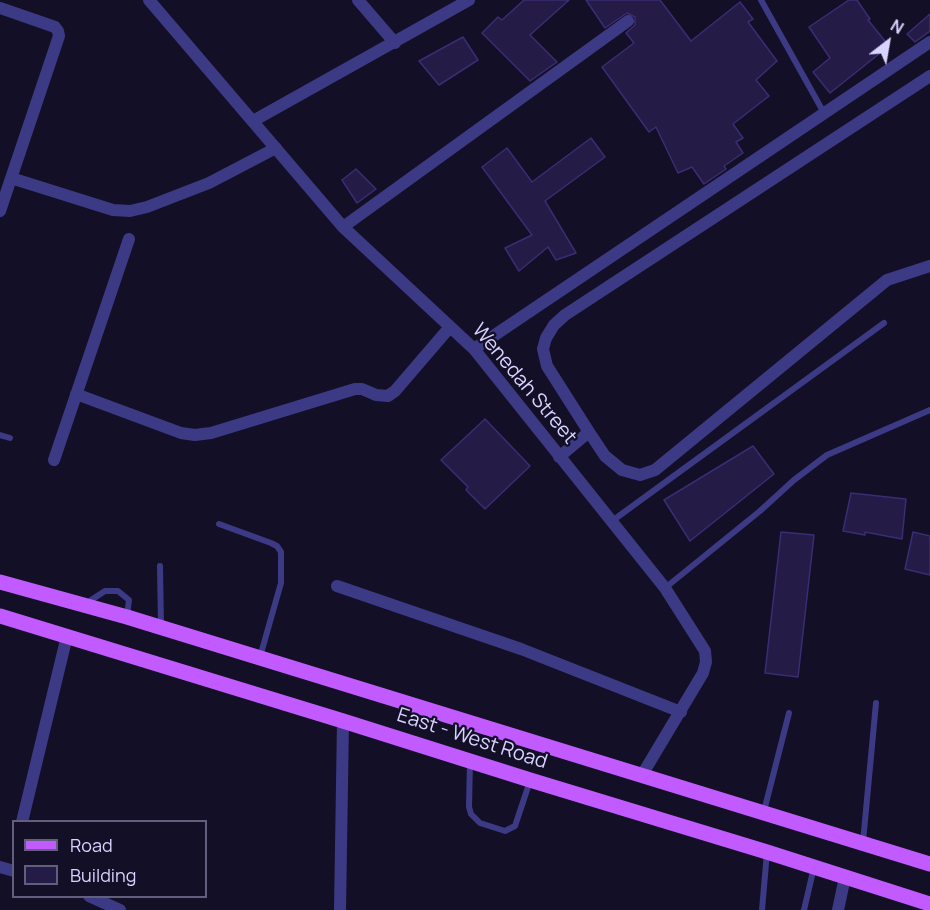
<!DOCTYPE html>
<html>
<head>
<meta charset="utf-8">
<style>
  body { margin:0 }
  #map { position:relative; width:930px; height:910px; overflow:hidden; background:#130f26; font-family:Manrope,sans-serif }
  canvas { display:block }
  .legend { position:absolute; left:12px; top:820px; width:195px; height:78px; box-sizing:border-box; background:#130f26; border:2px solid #625e7d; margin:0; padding:8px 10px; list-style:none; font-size:18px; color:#d9d4ff }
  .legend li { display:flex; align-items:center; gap:12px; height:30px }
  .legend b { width:30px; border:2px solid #625e7d }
  .north { position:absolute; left:858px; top:12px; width:60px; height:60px; -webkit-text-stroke:4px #130f26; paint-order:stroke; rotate:31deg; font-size:16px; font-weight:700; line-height:24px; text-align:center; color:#d9d4ff }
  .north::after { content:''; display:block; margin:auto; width:21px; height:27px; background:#d9d4ff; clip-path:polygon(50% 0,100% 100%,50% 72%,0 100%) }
</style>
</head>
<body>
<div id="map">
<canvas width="930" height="910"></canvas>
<ul class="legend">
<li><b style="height:8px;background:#c25bff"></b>Road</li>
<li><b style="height:16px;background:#241b47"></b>Building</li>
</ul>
<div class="north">N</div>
</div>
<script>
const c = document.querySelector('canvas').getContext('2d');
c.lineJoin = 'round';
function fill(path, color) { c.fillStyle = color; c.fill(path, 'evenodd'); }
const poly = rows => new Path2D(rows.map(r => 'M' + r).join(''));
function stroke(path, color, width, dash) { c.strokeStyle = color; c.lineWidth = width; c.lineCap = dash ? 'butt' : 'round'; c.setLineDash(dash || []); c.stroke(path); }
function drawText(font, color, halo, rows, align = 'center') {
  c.font = font + ' Manrope,sans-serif'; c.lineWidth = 4.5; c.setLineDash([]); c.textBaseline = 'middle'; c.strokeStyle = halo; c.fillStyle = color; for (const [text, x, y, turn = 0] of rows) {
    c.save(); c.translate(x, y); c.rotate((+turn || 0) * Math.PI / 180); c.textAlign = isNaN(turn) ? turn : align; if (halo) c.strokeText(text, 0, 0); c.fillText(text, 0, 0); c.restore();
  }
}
const building = poly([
  [524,0,569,0,530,35,557,62,530,81,482,33,498,17,502,20,524,0],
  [586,0,660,0,691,41,740,2,753,19,748,22,777,61,756,80,769,96,733,124,743,138,736,142,743,153,724,166,726,169,704,184,692,167,678,173,656,127,649,132,602,67,634,43,626,33,635,25,635,17,627,13,605,28,586,0],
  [849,0,857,0,870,19,868,20,889,46,830,93,813,72,830,58,809,27,849,0],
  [930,14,930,31,915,42,907,34,930,14],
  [463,37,478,60,439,85,419,61,463,37],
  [591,138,605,157,545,201,576,253,556,260,548,247,519,271,505,248,532,235,482,167,507,148,532,182,591,138],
  [356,169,376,189,357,203,342,180,356,169],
  [485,419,530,466,485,509,466,490,468,487,441,460,485,419],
  [753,446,774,474,690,541,664,500,753,446],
  [851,493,906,499,902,539,865,532,865,535,843,531,851,493],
  [781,532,814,535,798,677,765,673,781,532],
  [913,532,930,536,930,575,905,569,913,532]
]);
const service = poly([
  [761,0,824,113],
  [0,435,10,438],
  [612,521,884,323],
  [219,524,271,543,277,546,281,552,281,583,260,657],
  [160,566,161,626],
  [665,588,760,511,794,480,827,455,930,410],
  [85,604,105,591,118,591,129,600,127,616],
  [470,761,469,807,471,814,480,823,505,831,515,826,530,781],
  [764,811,789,713],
  [863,842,876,703],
  [762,910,767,852],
  [804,910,814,867]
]);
const minor = poly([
  [149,0,343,227,474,349,665,588,705,651,706,662,703,673,642,775],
  [358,0,395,43],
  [0,8,55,27,58,31,59,36,0,211],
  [253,121,469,0],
  [11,178,113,210,130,211,147,207,209,183,276,148],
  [343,227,628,21],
  [474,349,930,42],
  [76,394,181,433,195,435,211,433,355,389,362,389,376,395,388,396,395,391,450,327],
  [589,432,547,366,543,349,546,338,554,325,565,315,930,76],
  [559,457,589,432,605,456,622,470,640,475,655,470,887,280,930,266],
  [54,460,129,239],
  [337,586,521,649,681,712],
  [22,822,67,636],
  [0,867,14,871],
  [89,896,120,910],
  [340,910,343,721],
  [838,910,845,877]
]);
const primary = poly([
  [0,582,127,617,930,864],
  [0,616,343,721,530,780,767,852,930,904]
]);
const streetNames = [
  ["Wenedah Street",524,384,50],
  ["East - West Road",472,739,18]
];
fill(building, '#241b47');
stroke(building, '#3b2d73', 1.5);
stroke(service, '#3d3a85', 6);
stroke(minor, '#3d3a85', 12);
stroke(primary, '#c25bff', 15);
drawText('20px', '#d9d4ff', '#130f26', streetNames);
</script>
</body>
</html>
